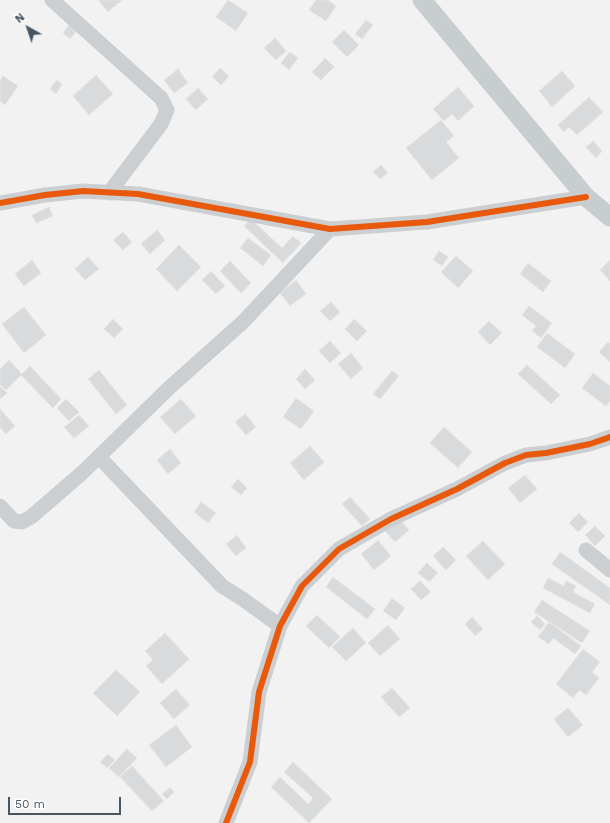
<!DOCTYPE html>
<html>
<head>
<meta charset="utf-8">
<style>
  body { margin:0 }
  #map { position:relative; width:610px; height:823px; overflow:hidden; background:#f3f2f2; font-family:"Work Sans",sans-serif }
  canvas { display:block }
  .north { position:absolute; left:8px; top:8px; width:40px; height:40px; -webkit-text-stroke:3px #fff; paint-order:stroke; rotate:320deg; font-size:11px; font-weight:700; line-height:16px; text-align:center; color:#475661 }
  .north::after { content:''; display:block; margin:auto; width:14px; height:18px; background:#475661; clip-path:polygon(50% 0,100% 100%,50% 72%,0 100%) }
  .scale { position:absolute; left:8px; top:797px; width:113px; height:18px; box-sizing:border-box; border:2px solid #475661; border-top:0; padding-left:5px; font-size:12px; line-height:14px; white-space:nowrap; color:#475661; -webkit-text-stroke:3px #fff; paint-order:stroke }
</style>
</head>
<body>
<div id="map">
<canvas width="610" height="823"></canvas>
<div class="north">N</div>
<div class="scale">50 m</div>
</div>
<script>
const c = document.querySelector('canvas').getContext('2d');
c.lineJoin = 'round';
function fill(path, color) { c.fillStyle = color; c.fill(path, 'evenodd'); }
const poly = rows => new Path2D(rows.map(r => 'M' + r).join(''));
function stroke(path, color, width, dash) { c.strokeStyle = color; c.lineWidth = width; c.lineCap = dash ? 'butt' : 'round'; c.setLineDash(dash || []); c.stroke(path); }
const building = poly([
  [98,0,122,0,108,12,98,0],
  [228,0,248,13,236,31,216,17,228,0],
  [316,0,328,0,336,6,326,21,309,10,316,0],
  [366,20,373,25,362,39,355,34,366,20],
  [69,25,77,31,70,39,63,33,69,25],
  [344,30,359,45,347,57,332,42,344,30],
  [275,38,286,51,276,60,264,48,275,38],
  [290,52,298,58,289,70,281,63,290,52],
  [325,58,334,67,321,80,312,72,325,58],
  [220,68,229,76,221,85,212,77,220,68],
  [178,69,188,83,174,93,164,80,178,69],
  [562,71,575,86,552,107,539,91,562,71],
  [96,75,113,94,89,115,73,96,96,75],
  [3,76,18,86,5,105,0,101,0,81,3,76],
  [57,80,62,84,56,94,50,89,57,80],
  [458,87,474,106,458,121,452,114,444,121,433,109,458,87],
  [198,88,208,99,196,110,186,99,198,88],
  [589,97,603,112,577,135,569,127,564,132,558,125,589,97],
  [441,120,454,136,446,142,459,158,432,180,406,148,441,120],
  [593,141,602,151,596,158,586,147,593,141],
  [381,165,388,173,380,179,373,172,381,165],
  [49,207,53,216,36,223,32,215,49,207],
  [251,219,282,248,293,236,301,243,283,263,244,226,251,219],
  [157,230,165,240,150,254,141,244,157,230],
  [123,232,132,242,123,250,113,240,123,232],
  [248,238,271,255,263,266,240,248,248,238],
  [179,245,201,267,177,291,156,269,179,245],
  [439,251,448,257,442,266,433,260,439,251],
  [456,256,473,271,458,288,441,272,456,256],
  [88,257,99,269,85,280,75,269,88,257],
  [32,260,41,273,24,286,15,274,32,260],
  [610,260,610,281,600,270,610,260],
  [230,261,251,283,241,293,220,271,230,261],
  [528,263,551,281,543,292,520,274,528,263],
  [211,271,225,286,216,294,202,280,211,271],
  [296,280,306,294,290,306,280,293,296,280],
  [331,302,340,312,330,321,320,311,331,302],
  [529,306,552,323,541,338,532,331,536,326,522,315,529,306],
  [24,307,46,335,24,353,2,324,24,307],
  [113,319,123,329,114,338,104,329,113,319],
  [354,319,367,331,357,341,345,329,354,319],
  [489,321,502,333,490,345,478,332,489,321],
  [547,333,575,354,565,368,537,347,547,333],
  [330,341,341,353,330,363,319,351,330,341],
  [608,342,610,344,610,362,599,352,608,342],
  [351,353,363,368,351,379,338,364,351,353],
  [9,360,22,374,30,366,61,399,53,408,21,375,6,390,0,384,0,369,9,360],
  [527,365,560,395,551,404,518,374,527,365],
  [305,369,315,380,305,389,296,379,305,369],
  [99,370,127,405,116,414,88,379,99,370],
  [392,371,399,376,380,399,373,394,392,371],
  [593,373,610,386,610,401,606,406,582,388,593,373],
  [0,386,7,393,0,399,0,386],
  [296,398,314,411,301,429,283,417,296,398],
  [66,399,79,412,69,421,57,408,66,399],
  [181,399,196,416,175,434,160,417,181,399],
  [0,409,15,426,6,434,0,427,0,409],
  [245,414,256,427,246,435,235,422,245,414],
  [79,415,89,426,74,438,64,427,79,415],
  [444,427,472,452,458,468,430,443,444,427],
  [310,446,324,462,304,480,290,463,310,446],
  [170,449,181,463,168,474,157,460,170,449],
  [525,475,537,489,520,503,508,488,525,475],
  [238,479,247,488,241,495,231,487,238,479],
  [350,497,370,519,362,526,342,504,350,497],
  [201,502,216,513,208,523,194,512,201,502],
  [579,513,588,522,578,532,569,523,579,513],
  [399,518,409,530,395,542,385,531,399,518],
  [595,526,605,536,595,546,585,535,595,526],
  [237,535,246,548,236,556,226,544,237,535],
  [378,540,391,556,374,570,361,554,378,540],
  [483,541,505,564,488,580,466,556,483,541],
  [443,547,456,560,446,570,433,556,443,547],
  [560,552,610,588,610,605,552,564,560,552],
  [427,563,438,573,429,582,418,573,427,563],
  [333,577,375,609,367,619,326,587,333,577],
  [548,578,564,586,566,581,576,586,573,592,595,604,590,613,543,588,548,578],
  [420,581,431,592,421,600,411,589,420,581],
  [392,598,405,608,396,620,383,611,392,598],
  [542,600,590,631,582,643,534,612,542,600],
  [317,615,340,637,329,648,306,626,317,615],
  [537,616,545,624,540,630,531,622,537,616],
  [472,617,483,629,475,636,465,624,472,617],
  [549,622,581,646,575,654,553,638,549,644,538,637,549,622],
  [388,625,400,639,380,656,368,643,388,625],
  [353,628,366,643,346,661,332,647,353,628],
  [165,633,189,659,162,684,146,666,153,660,145,651,165,633],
  [583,649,600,662,592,672,599,678,586,695,579,690,573,698,556,684,583,649],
  [116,670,140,692,117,716,93,693,116,670],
  [392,688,410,708,399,717,381,697,392,688],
  [176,689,190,705,174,719,160,703,176,689],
  [568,708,583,725,568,737,554,719,568,708],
  [176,725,192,747,166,767,149,745,176,725],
  [127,749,137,758,119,777,109,768,127,749],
  [108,754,115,760,107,768,100,762,108,754],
  [293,762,332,799,309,823,271,787,280,777,308,804,313,798,284,772,293,762],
  [132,766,164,801,152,811,120,777,132,766],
  [170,788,174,792,167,799,162,794,170,788]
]);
const minor = poly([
  [52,0,161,98,167,110,161,124,109,193],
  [0,203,45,195,83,191,138,194,330,229,427,222,586,197],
  [99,457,222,586,244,600,280,626],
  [0,506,14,521,22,522,31,517,82,473,169,388,243,322,330,229],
  [586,550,610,570],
  [226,823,250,762,259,692,280,626,302,586,339,549,391,519,457,489,505,463,526,455,546,453,590,444,610,437]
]);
const major = poly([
  [422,0,586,197,610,217]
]);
const cycleway = poly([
  [0,203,45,195,83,191,138,194,330,229,427,222,586,197],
  [226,823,250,762,259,692,280,626,302,586,339,549,391,519,457,489,505,463,526,455,546,453,590,444,610,437]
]);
fill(building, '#d9dadb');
stroke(building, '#e4e4e5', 1);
stroke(minor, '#cbcfd2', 15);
stroke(major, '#c8cdd0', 19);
stroke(cycleway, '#e8590c', 6);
</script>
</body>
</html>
